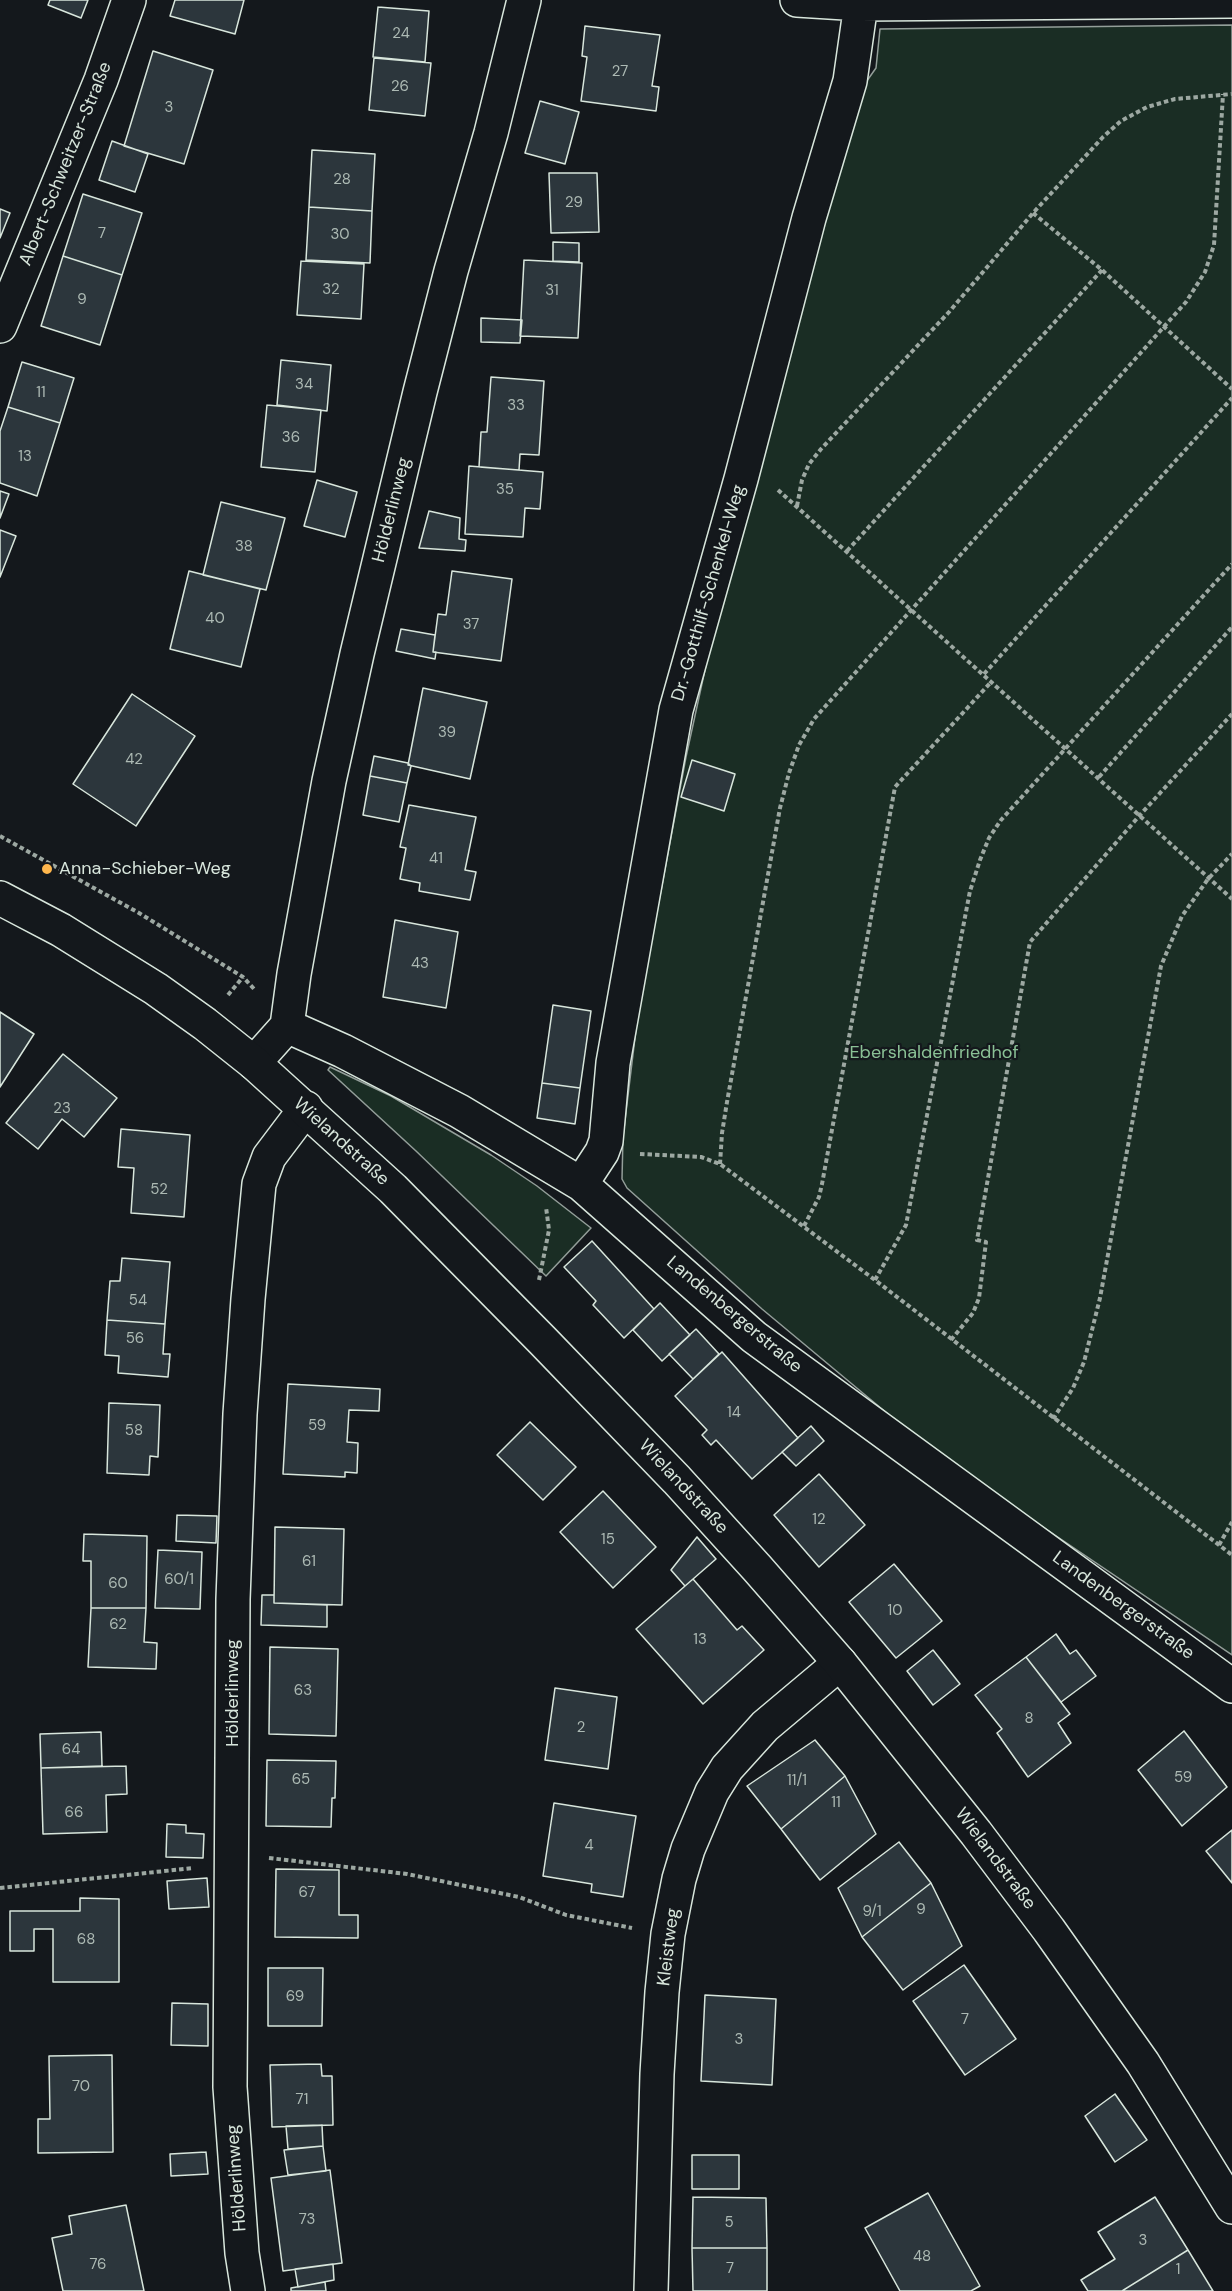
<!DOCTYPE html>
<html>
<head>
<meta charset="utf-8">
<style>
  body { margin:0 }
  canvas { display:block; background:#14181c }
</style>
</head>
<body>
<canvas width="1232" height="2291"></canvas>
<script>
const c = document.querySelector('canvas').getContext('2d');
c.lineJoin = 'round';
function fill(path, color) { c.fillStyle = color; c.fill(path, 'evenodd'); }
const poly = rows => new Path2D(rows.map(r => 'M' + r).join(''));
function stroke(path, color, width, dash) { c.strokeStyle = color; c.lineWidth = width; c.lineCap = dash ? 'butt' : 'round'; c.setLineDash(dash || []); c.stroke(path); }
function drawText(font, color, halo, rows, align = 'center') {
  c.font = font + ' "DM Sans",sans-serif'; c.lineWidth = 4.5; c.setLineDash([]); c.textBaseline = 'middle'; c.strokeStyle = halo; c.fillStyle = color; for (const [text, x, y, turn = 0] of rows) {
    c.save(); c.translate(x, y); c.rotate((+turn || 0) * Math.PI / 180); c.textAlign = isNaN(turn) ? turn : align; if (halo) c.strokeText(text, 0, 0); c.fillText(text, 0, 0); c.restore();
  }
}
const green = poly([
  [1232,25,1232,1655,972,1479,900,1424,762,1309,627,1188,622,1179,623,1137,638,1013,686,757,708,656,757,481,826,211,864,85,876,68,880,29,1232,25],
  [330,1067,391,1096,491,1155,537,1186,591,1228,546,1276,416,1151,328,1070,330,1067]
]);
const building = poly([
  [50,0,88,0,81,18,48,5,50,0],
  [175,0,244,0,235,34,170,16,175,0],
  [378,7,429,11,425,62,373,57,378,7],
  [585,26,660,35,652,86,659,87,656,111,581,101,587,57,582,56,585,26],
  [153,51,213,70,184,164,124,146,153,51],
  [374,58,431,63,425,116,369,110,374,58],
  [540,101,579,112,565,164,525,153,540,101],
  [112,141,148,154,135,192,99,180,112,141],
  [312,150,375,154,372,211,309,207,312,150],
  [549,173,597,173,599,232,551,233,549,173],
  [83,194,142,213,122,275,63,256,83,194],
  [309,207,372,211,370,263,306,260,309,207],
  [0,209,10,213,0,238,0,209],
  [553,242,579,243,579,262,553,261,553,242],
  [63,256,122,275,100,345,41,326,63,256],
  [524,260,582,263,578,338,520,336,524,260],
  [301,261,364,264,361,319,297,315,301,261],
  [481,318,522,320,520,343,481,342,481,318],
  [281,360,331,365,327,411,277,405,281,360],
  [22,362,74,378,60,423,8,407,22,362],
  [491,377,544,381,539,455,520,454,519,470,479,467,481,432,487,432,491,377],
  [267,405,321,410,315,472,261,467,267,405],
  [8,407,60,423,37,496,0,483,0,431,8,407],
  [469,466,543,472,540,509,525,508,523,537,465,534,469,466],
  [317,480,357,492,345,537,304,526,317,480],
  [0,491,9,494,0,518,0,491],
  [221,502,285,518,266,590,203,575,221,502],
  [429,511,460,518,459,539,466,540,465,551,419,548,429,511],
  [0,530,16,536,0,577,0,530],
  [189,571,260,589,241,667,170,649,189,571],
  [452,571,512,579,501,661,433,652,438,614,446,615,452,571],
  [401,629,435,635,433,652,436,652,435,659,396,651,401,629],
  [423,688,487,702,470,779,408,765,423,688],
  [132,694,195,736,136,826,73,784,132,694],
  [374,756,408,763,411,766,407,783,370,776,374,756],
  [692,760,735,774,724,811,681,797,692,760],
  [370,776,407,783,399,822,363,815,370,776],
  [409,805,476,817,465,870,476,872,470,900,419,891,420,883,400,879,406,848,400,847,409,805],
  [395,920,458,932,446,1008,383,997,395,920],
  [553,1005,591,1011,580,1088,542,1083,553,1005],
  [0,1012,34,1034,0,1087,0,1012],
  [63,1054,117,1098,84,1137,62,1119,38,1149,6,1123,63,1054],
  [542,1083,580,1088,575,1124,537,1118,542,1083],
  [121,1129,190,1135,184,1217,131,1213,134,1168,118,1167,121,1129],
  [592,1241,654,1309,624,1338,593,1305,596,1301,564,1267,592,1241],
  [122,1258,170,1262,165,1324,107,1320,110,1281,120,1281,122,1258],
  [660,1303,690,1335,662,1361,633,1330,660,1303],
  [107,1320,165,1324,163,1354,170,1354,168,1377,118,1373,119,1356,105,1355,107,1320],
  [696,1329,719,1354,693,1379,669,1354,696,1329],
  [722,1352,798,1438,752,1479,716,1440,711,1445,702,1435,707,1430,675,1396,722,1352],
  [288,1384,380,1389,379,1411,349,1410,347,1442,358,1443,357,1473,345,1472,345,1477,283,1474,288,1384],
  [109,1403,160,1405,158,1457,150,1456,149,1475,107,1473,109,1403],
  [530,1422,576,1467,543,1500,497,1455,530,1422],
  [811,1426,824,1441,796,1466,782,1452,811,1426],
  [819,1474,865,1525,819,1567,774,1515,819,1474],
  [603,1491,656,1547,613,1588,560,1532,603,1491],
  [177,1515,217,1516,216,1543,176,1541,177,1515],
  [275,1527,344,1529,342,1605,274,1603,275,1527],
  [84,1534,147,1536,146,1608,91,1608,91,1561,83,1561,84,1534],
  [697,1537,716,1559,685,1586,671,1570,697,1537],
  [158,1550,202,1552,200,1609,155,1608,158,1550],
  [894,1564,942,1621,896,1658,849,1602,894,1564],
  [693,1579,737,1630,742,1626,764,1650,703,1704,636,1629,693,1579],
  [262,1595,274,1595,274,1603,327,1605,327,1627,261,1625,262,1595],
  [91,1608,146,1608,144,1642,157,1643,156,1669,88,1667,91,1608],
  [1056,1634,1070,1654,1076,1650,1096,1676,1061,1702,1026,1657,1056,1634],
  [270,1647,338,1649,336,1736,269,1734,270,1647],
  [933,1650,960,1684,933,1705,907,1671,933,1650],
  [1026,1657,1070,1714,1058,1723,1071,1743,1028,1777,997,1733,1002,1729,975,1695,1026,1657],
  [555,1688,617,1697,608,1769,545,1760,555,1688],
  [1184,1731,1227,1787,1182,1826,1138,1770,1184,1731],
  [101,1732,102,1766,41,1768,40,1734,101,1732],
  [815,1740,845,1776,781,1829,747,1786,815,1740],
  [267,1760,336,1761,335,1798,332,1798,331,1827,266,1826,267,1760],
  [126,1766,127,1794,106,1795,107,1832,43,1834,41,1768,126,1766],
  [845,1776,876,1834,820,1880,781,1829,845,1776],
  [554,1803,636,1816,623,1897,591,1892,592,1884,543,1876,554,1803],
  [167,1824,186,1825,186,1833,204,1834,203,1858,166,1857,167,1824],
  [1232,1830,1232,1883,1206,1851,1232,1830],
  [899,1842,931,1883,862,1937,838,1888,899,1842],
  [276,1869,339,1870,339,1915,358,1915,358,1938,275,1937,276,1869],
  [207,1878,209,1907,169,1909,167,1881,207,1878],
  [931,1883,962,1946,903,1990,862,1937,931,1883],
  [80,1898,119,1899,119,1982,53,1982,53,1929,34,1929,34,1951,10,1951,10,1911,80,1911,80,1898],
  [964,1965,1016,2039,965,2075,913,2001,964,1965],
  [268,1968,323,1968,322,2026,268,2026,268,1968],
  [705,1995,776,1999,772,2085,701,2081,705,1995],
  [172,2003,208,2004,208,2046,171,2045,172,2003],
  [112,2055,113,2152,38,2153,38,2119,50,2119,49,2056,112,2055],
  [321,2064,322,2076,332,2076,333,2125,272,2127,270,2065,321,2064],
  [1115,2094,1147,2140,1115,2162,1085,2116,1115,2094],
  [322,2125,323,2146,288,2149,286,2126,322,2125],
  [323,2146,326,2171,288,2175,284,2150,323,2146],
  [206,2152,208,2174,171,2176,170,2154,206,2152],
  [692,2155,739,2155,739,2189,692,2189,692,2155],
  [330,2170,342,2263,283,2271,271,2178,330,2170],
  [928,2193,980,2286,971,2291,900,2291,865,2228,928,2193],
  [693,2197,766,2198,767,2248,692,2248,693,2197],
  [1155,2197,1188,2250,1122,2291,1088,2291,1081,2280,1115,2259,1098,2232,1155,2197],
  [126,2205,144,2291,63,2291,52,2238,72,2234,69,2216,126,2205],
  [692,2248,767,2248,767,2291,693,2291,692,2248],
  [1188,2250,1213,2291,1122,2291,1188,2250],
  [333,2264,334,2280,298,2287,295,2269,333,2264],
  [325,2282,326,2291,291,2291,291,2288,325,2282]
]);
const path = poly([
  [1033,213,1102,270,1232,389],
  [778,490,1232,899],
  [797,506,802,480,809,464,821,449,949,312,1033,213,1103,137,1121,121,1147,107,1175,99,1232,94],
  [847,551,1102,270],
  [984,674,1232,398],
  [1099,777,1232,627],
  [0,836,139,913,243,977,255,990],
  [228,995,243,977],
  [640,1154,701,1157,720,1164,875,1280,1232,1555],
  [720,1164,722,1133,727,1102,780,808,789,773,799,745,814,719,1186,302,1205,272,1214,245,1223,94],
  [804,1226,819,1197,822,1184,895,787,992,681],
  [539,1280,549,1230,546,1207],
  [875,1280,906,1225,970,891,980,860,989,838,1001,820,1232,564],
  [951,1340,973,1313,979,1298,986,1242,977,1240,1030,942,1140,815,1232,714],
  [1053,1419,1073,1388,1084,1362,1100,1298,1161,966,1182,916,1208,879,1232,854],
  [1219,1545,1232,1522],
  [269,1858,407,1874,519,1897,566,1915,632,1928],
  [0,1888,194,1868]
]);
const minor = poly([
  [797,0,861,4,1232,1],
  [0,326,101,80,129,0],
  [287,1026,343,1051,459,1111,581,1184,754,1337,1232,1686],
  [287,1026,294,974,329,781,357,654,420,392,451,271,491,133,524,0],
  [254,1063,287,1026],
  [581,1184,602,1152,606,1141,613,1063,676,710,741,479,809,218,850,81,861,4],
  [248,2291,242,2253,230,2087,233,1599,240,1414,248,1299,259,1184,269,1157,306,1108],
  [651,2291,657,2074,662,1992,668,1934,679,1879,688,1849,712,1792,727,1768,765,1726,840,1663]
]);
const major = poly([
  [0,898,61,930,156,989,205,1024,254,1063,393,1189,543,1341,677,1480,757,1568,840,1663,976,1833,1049,1930,1143,2063,1232,2207]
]);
const markers = [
  [47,869,6,"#ffb74d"]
];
const numberNames = [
  ["24",401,34],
  ["27",620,72],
  ["26",400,87],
  ["3",169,108],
  ["28",342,180],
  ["29",574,203],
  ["7",102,234],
  ["30",340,235],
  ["32",331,290],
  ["31",552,291],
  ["9",82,300],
  ["34",304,385],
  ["11",41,393],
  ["33",516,406],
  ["36",291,438],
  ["13",25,457],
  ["35",505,490],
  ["38",244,547],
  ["40",215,619],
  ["37",471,625],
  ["39",447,733],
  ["42",134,760],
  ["41",436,859],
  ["43",420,964],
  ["23",62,1109],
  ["52",159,1190],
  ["54",138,1301],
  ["56",135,1339],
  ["14",734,1413],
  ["59",317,1426],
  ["58",134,1431],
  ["12",819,1520],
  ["15",608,1540],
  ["61",309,1562],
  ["60/1",179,1580],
  ["60",118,1584],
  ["10",895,1611],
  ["62",118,1625],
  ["13",700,1640],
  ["63",303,1691],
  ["8",1029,1719],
  ["2",581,1728],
  ["64",71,1750],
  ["59",1183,1778],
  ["65",301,1780],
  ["11/1",797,1781],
  ["11",836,1803],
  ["66",74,1813],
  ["4",589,1846],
  ["67",307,1893],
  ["9",921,1910],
  ["9/1",872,1912],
  ["68",86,1940],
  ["69",295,1997],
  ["7",965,2020],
  ["3",739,2040],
  ["70",81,2087],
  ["71",302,2100],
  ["73",307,2220],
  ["5",729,2223],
  ["3",1143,2241],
  ["48",922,2257],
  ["76",98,2265],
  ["7",730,2269],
  ["1",1178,2270]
];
const streetNames = [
  ["Albert-Schweitzer-Straße",66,164,-68],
  ["Hölderlinweg",392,510,-76],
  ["Dr.-Gotthilf-Schenkel-Weg",709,593,-74],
  ["Wielandstraße",341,1142,42],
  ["Landenbergerstraße",734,1315,40],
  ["Wielandstraße",683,1487,47],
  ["Landenbergerstraße",1123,1606,36],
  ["Hölderlinweg",233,1693,-90],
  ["Wielandstraße",995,1859,53],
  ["Kleistweg",669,1947,-83],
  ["Hölderlinweg",237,2178,-94]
];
const poiNames = [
  ["Anna-Schieber-Weg",59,869]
];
const parkNames = [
  ["Ebershaldenfriedhof",934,1053]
];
fill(green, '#1a2d24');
stroke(green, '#939e99', 1.5);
fill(building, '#2c363c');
stroke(building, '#d8e6dc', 1.5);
stroke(minor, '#d8e6dc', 36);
stroke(major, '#d8e6dc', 36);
stroke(path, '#9da8a2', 4, [4.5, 3]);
stroke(minor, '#14181c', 33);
stroke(major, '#14181c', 33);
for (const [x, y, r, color] of markers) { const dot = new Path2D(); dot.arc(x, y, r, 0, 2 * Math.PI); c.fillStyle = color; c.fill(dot); stroke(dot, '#14181c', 2); }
drawText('15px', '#adbab4', null, numberNames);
drawText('18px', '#d8e6dc', '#14181c', streetNames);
drawText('18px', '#d8e6dc', '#14181c', poiNames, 'left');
drawText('18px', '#8ac095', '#14181c', parkNames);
</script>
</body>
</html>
